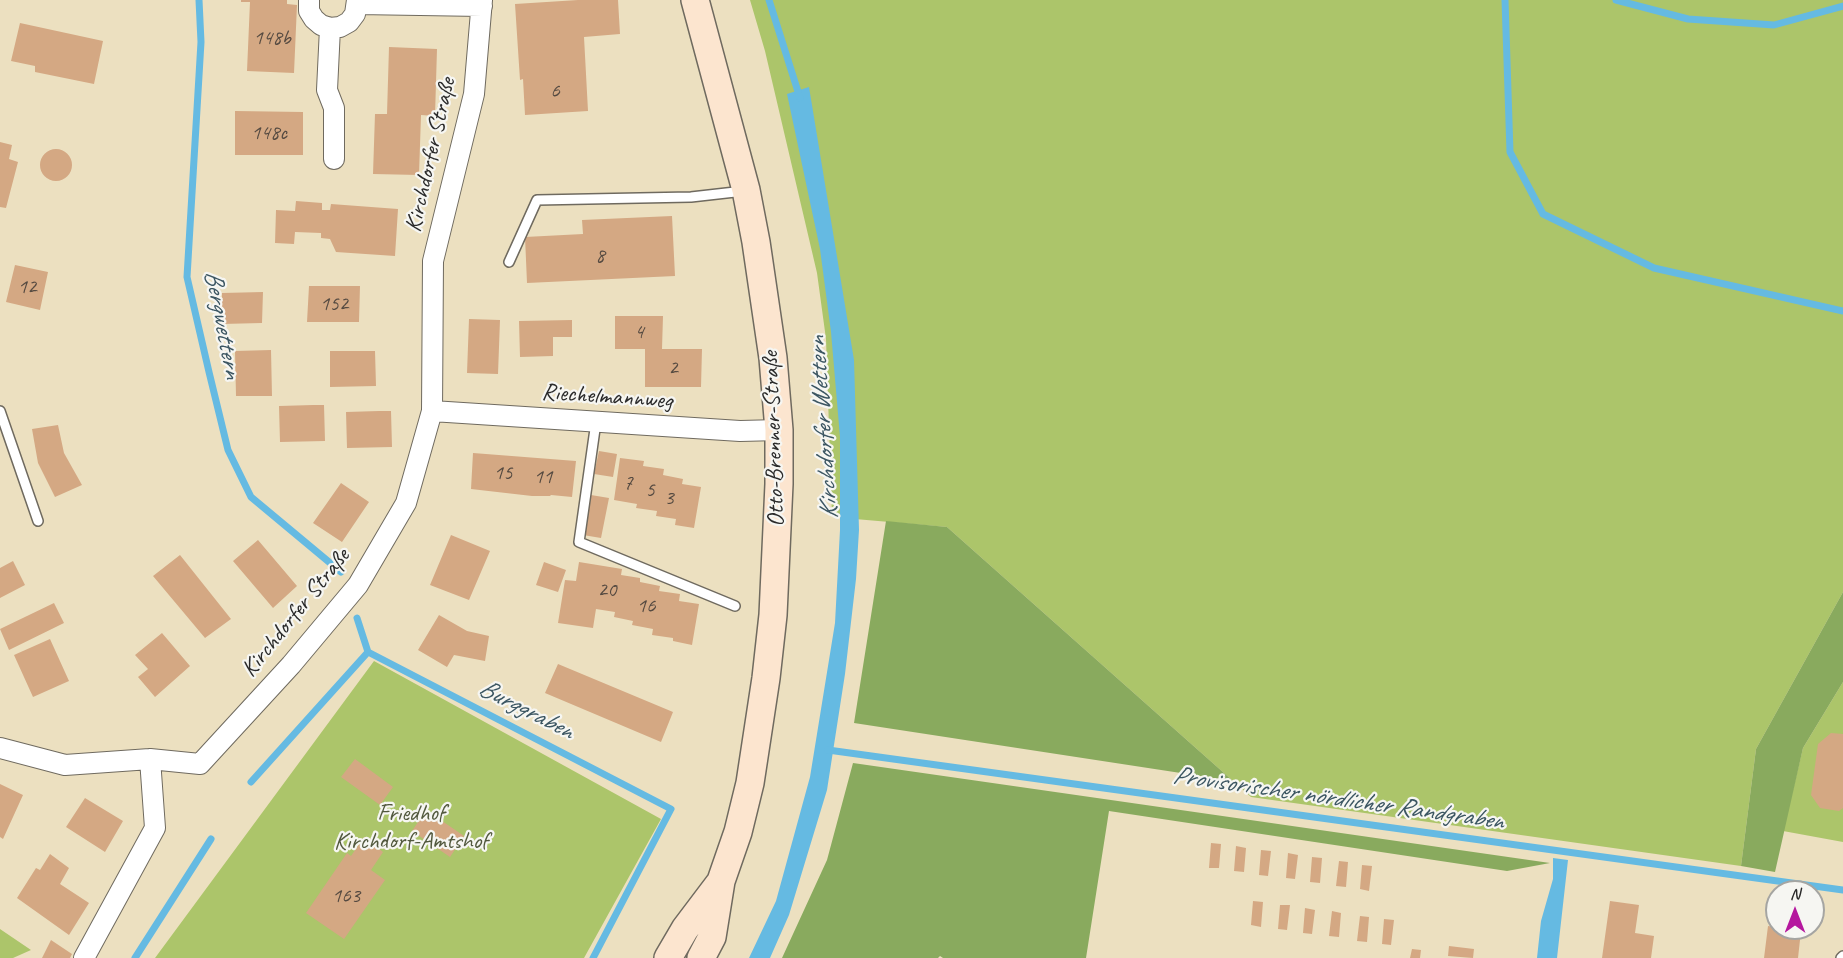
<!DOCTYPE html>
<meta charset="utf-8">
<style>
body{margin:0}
#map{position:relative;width:1843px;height:958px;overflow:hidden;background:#ece0c0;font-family:Caveat,sans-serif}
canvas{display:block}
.north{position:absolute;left:1765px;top:880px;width:60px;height:60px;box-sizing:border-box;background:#f6f6f2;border:2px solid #a5a5a2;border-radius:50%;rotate:0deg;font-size:16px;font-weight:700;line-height:24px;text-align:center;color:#2b2b2b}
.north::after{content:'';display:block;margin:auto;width:21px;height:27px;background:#b5179e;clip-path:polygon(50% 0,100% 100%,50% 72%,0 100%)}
</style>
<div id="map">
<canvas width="1843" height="958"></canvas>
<div class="north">N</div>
</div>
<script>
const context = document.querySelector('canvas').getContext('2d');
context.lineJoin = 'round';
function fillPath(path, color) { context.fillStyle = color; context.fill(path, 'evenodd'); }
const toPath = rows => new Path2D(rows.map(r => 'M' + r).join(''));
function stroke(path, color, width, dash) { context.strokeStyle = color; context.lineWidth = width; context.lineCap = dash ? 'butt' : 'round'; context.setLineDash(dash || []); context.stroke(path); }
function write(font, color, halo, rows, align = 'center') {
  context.font = font + ' Caveat,sans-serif'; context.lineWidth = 4.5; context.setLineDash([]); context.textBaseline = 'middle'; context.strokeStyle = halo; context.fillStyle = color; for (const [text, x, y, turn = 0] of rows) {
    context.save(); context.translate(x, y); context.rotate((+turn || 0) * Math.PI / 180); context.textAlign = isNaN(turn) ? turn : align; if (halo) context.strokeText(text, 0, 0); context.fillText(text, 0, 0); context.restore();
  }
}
fillPath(toPath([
 [750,0,1843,0,1843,592,1756,749,1741,866,1251,797,947,527,832,517,826,339,817,273,765,51],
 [374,661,661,819,584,958,155,958],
 [1843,682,1843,842,1783,831,1803,748],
 [0,929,31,950,13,958,0,958]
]), '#acc56a');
fillPath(toPath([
 [886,521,947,527,1233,781,854,723],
 [1843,592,1843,682,1803,748,1775,872,1741,866,1756,749],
 [853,763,1550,863,1507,871,1109,811,1086,958,943,958,940,956,938,958,782,958,827,860]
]), '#89aa5e');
fillPath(toPath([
 [809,87,854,360,859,530,856,579,845,674,827,790,789,915,770,958,749,958,776,901,810,777,835,623,840,530,840,437,831,332,820,249,787,94],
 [1553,858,1568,860,1557,958,1537,958,1541,921,1553,879]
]), '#65bae2');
stroke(toPath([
 [199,0,201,42,187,277,209,372,228,450,251,497,341,572],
 [769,0,800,98],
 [1505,0,1510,152,1543,214,1654,268,1843,311],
 [1616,0,1688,19,1774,25,1843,6],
 [357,618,368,652],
 [368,652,671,809,593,958],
 [828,750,1843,890],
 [251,782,368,652],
 [135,958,211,839]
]), '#65bae2', 7);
fillPath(toPath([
 [241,0,287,0,287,4,297,5,294,73,247,71,250,2,241,2],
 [578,0,618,0,620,34,584,37,588,111,525,115,523,79,520,80,515,4],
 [20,23,103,41,94,84,35,72,35,66,11,61],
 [389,47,437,49,435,116,421,115,419,175,373,174,375,114,387,114],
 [235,111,303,112,303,155,235,155],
 [0,142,12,145,9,159,18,162,6,208,0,207],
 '40 165a16 16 0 1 1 32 0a16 16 0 1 1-32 0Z',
 [296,201,322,203,322,210,330,210,331,204,398,209,395,256,336,252,330,239,321,238,321,233,295,232,294,244,275,243,276,210,295,211],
 [672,216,675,276,527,283,525,237,583,234,582,220],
 [15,265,48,272,40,310,6,302],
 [309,286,360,286,359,322,307,322],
 [263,292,262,323,222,324,222,293],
 [615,316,663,316,662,349,702,349,701,387,645,387,645,349,615,349],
 [469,319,500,320,498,374,467,373],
 [572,320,572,337,553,337,553,356,520,357,519,321],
 [271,350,272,396,236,396,235,351],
 [330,351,375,351,376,386,330,387],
 [313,405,324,405,325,441,280,442,279,406],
 [379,411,391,411,392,447,347,448,346,412],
 [58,425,64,453,82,485,55,497,38,463,32,429],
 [599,451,617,454,613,477,594,474],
 [473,453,576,461,572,497,551,495,550,496,532,496,471,489],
 [620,458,644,461,643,466,664,469,663,475,683,479,682,484,701,487,694,528,675,525,676,519,656,516,657,511,636,508,637,504,614,500],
 [341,483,369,502,342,542,313,523],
 [591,495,609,498,601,538,583,535],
 [451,535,490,551,469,600,430,585],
 [258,540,297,586,273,608,233,561],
 [180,555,231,619,205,638,153,576],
 [13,561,25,585,0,598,0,568],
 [544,562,566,570,558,592,536,585],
 [579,562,622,569,621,575,640,578,640,582,660,586,659,591,680,594,679,601,699,604,692,645,673,641,673,638,652,635,653,629,632,625,633,621,614,617,615,612,596,609,593,628,558,623,565,580,576,581],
 [54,603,64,623,9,650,0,629],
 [439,615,467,631,489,636,485,661,454,655,447,667,418,650],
 [162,633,190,666,155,697,138,677,148,669,135,655],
 [50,639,69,681,33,697,14,655],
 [558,664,673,712,661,742,545,693],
 [1831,733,1843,734,1843,808,1839,811,1820,808,1811,795,1818,744],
 [355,759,393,787,380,805,341,777],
 [0,784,23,795,3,839,0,837],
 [85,798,123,821,105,852,66,827],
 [426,810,464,836,450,857,412,831],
 [364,837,383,852,371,870,385,880,344,939,306,913,347,853,351,856],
 [1211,843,1221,844,1219,868,1209,868],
 [1236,846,1246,848,1244,872,1234,871],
 [1261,850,1271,851,1268,876,1259,875],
 [1288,853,1298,855,1295,879,1286,878],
 [50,854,69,868,60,884,89,903,69,935,17,898,36,868,40,870],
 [1312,857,1322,858,1320,883,1310,882],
 [1339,861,1348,862,1346,887,1336,886],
 [1362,865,1372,866,1369,891,1360,889],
 [1253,901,1263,902,1261,927,1251,925],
 [1610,901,1639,905,1635,933,1654,936,1651,958,1602,958],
 [1280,905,1290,905,1287,930,1278,929],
 [1305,908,1315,910,1312,934,1303,933],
 [1332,911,1341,913,1339,937,1329,936],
 [1360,916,1369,917,1367,942,1357,941],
 [1384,919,1394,920,1391,945,1382,944],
 [1768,926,1801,931,1798,958,1764,958],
 [51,940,72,954,70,958,42,958],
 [1449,946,1474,949,1473,958,1448,956],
 [1412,949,1421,950,1420,958,1410,958]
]), '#d4a883');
const service = toPath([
 [509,262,537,200,691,197,744,191],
 [0,411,38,521],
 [596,422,579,542,735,606],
 [1841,958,1843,956]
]);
const minor = toPath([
 [309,0,309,11,314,19,321,25,330,28,340,27,349,22,355,14,357,0],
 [358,4,482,6],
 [330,28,327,90,334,108,334,159],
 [432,411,740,431,779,430],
 [0,748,65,765,150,759,200,764,291,665,358,585,406,503,432,411,433,261,474,94,482,0],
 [84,958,155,828,150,759]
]);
const secondary = toPath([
 [695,0,746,190,756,242,773,358,779,430,779,484,773,615,766,678,750,783,738,832,721,881,712,937,701,958],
 [668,958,685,929,719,884]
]);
stroke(service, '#6f6a5f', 12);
stroke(minor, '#6f6a5f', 22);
stroke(secondary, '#6f6a5f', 30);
stroke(service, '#fff', 9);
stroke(minor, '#fff', 20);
stroke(secondary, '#fce5cf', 27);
write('21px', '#554a41', null, [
 ["148b",272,38],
 ["6",555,91],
 ["148c",269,133],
 ["8",600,256],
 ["12",27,287],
 ["152",334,304],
 ["4",639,332],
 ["2",673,368],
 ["15",503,473],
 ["11",543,477],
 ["7",628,483],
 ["5",650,490],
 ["3",669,498],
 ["20",607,590],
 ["16",646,606],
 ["163",346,896]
]);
write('24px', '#2b2b2b', '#f6f6f2', [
 ["Kirchdorfer Straße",431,155,-77],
 ["Riechelmannweg",607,397,4],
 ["Otto-Brenner-Straße",774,439,-92],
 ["Kirchdorfer Straße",296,613,-51]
]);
write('24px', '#52593e', '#f6f6f2', [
 ["Friedhof",411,814],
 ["Kirchdorf-Amtshof",411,842]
]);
write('italic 26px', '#3c5662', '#f6f6f2', [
 ["Bergwettern",222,324,79],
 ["Kirchdorfer Wettern",824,428,-94],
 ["Burggraben",526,710,27],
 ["Provisorischer nördlicher Randgraben",1338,799,8]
]);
</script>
